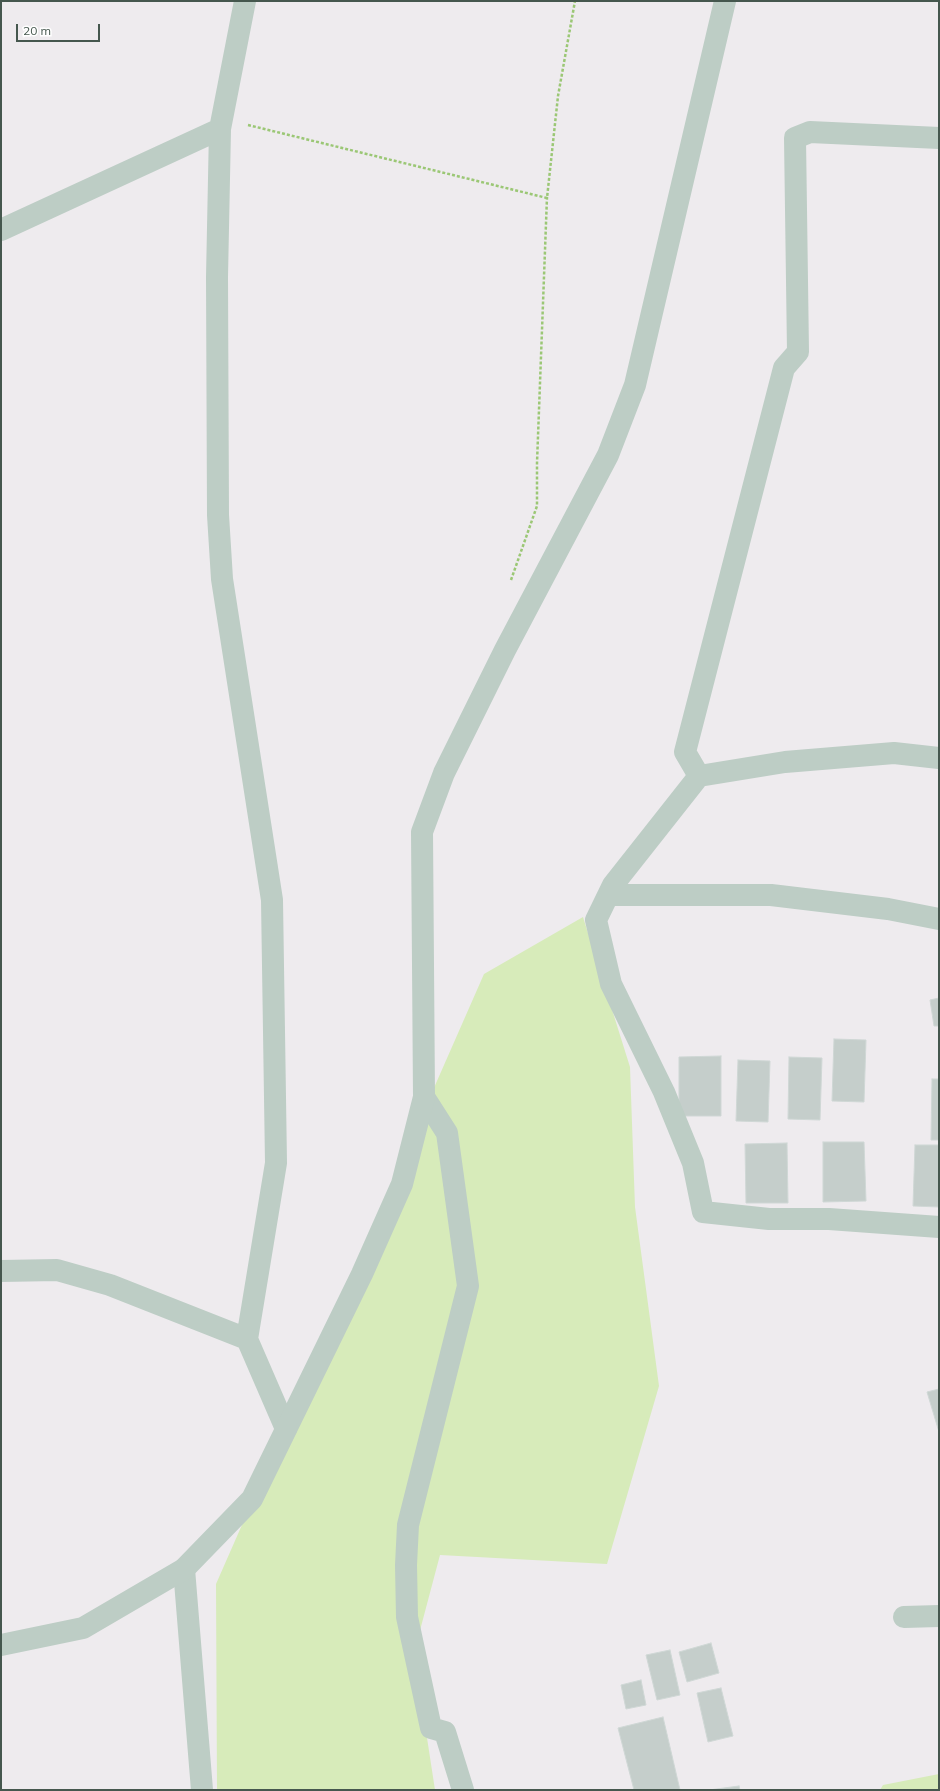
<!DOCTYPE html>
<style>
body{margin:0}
#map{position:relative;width:940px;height:1791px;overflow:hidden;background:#eeebee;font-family:Mulish,sans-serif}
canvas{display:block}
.frame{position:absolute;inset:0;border:2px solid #45574e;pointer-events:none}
.scale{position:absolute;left:16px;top:24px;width:84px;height:18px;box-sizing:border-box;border:2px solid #45574e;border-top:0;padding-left:5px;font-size:12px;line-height:14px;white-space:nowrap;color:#45574e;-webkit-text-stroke:3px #fff;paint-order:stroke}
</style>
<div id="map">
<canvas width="940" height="1791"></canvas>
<div class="frame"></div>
<div class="scale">20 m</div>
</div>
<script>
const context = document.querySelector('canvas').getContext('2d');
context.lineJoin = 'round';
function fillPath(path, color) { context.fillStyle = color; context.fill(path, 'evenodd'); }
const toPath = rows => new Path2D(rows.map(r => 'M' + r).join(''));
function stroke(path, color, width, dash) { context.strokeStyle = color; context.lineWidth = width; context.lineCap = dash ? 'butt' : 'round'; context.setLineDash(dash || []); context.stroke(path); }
fillPath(toPath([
 [583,917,630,1067,635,1207,659,1386,607,1564,440,1555,414,1653,435,1790,217,1790,216,1584,484,974],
 [939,1774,939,1790,880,1790,883,1785]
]), '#d7ebba');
const building = toPath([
 [939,998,939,1026,934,1026,930,1000,939,998],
 [834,1039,866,1040,864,1102,832,1101,834,1039],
 [721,1056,721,1116,679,1116,679,1057,721,1056],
 [789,1057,822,1058,820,1120,788,1119,789,1057],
 [738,1060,770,1061,768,1122,736,1121,738,1060],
 [932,1079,939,1079,939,1140,931,1140,932,1079],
 [823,1142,864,1142,866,1201,823,1202,823,1142],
 [787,1143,788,1203,746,1203,745,1144,787,1143],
 [915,1145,939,1145,939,1207,913,1206,915,1145],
 [939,1389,939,1432,927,1392,939,1389],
 [711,1643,719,1673,687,1682,679,1652,711,1643],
 [670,1650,680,1695,657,1700,646,1655,670,1650],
 [641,1680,646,1705,626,1709,621,1685,641,1680],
 [721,1688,733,1736,708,1742,697,1693,721,1688],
 [663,1717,680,1790,634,1790,618,1728,663,1717],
 [739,1786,740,1790,709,1790,739,1786]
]);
fillPath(building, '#c5cecb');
stroke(building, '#cfd7d5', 1);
stroke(toPath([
 [248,125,547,198,558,96,575,1],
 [511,580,537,506,537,463,547,197]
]), '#9bc775', 2.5, [3, 2]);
stroke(toPath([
 [245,1,220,129,217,277,218,515,222,579,272,900,276,1163,247,1339,286,1429],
 [939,138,810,132,795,138,798,352,784,368,685,752,699,776,613,885,596,920,611,984,664,1092,693,1163,703,1212,769,1219,829,1219,939,1227],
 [1,230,220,129],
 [699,776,785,762,894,753,939,758],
 [609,895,771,895,888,909,939,919],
 [424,1097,447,1133,468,1286,408,1525,406,1565,407,1617,431,1728,445,1732,463,1790],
 [1,1271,57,1270,110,1285,247,1339],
 [184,1569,202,1790],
 [904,1617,939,1616]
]), '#bdcdc5', 22);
stroke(toPath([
 [1,1645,83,1628,184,1569,252,1499,362,1274,402,1184,424,1097,422,832,444,773,505,650,608,455,635,385,725,1]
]), '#bdcdc5', 22);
</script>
